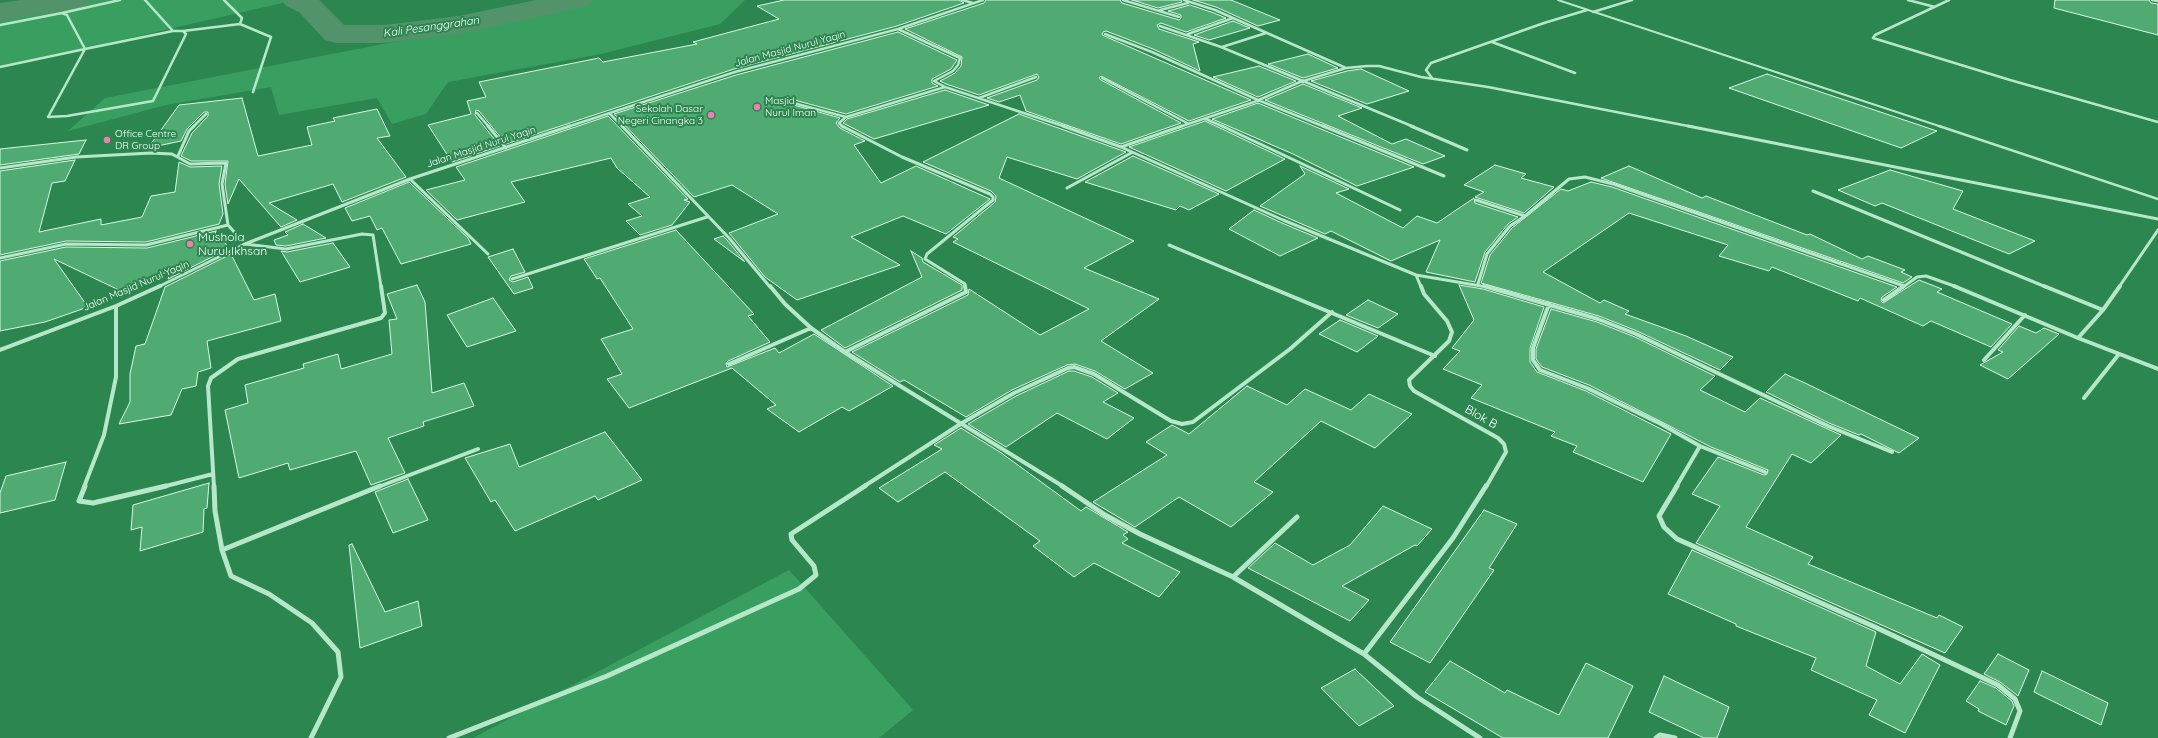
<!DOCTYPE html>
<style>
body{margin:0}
canvas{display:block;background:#2b864f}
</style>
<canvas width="2158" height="738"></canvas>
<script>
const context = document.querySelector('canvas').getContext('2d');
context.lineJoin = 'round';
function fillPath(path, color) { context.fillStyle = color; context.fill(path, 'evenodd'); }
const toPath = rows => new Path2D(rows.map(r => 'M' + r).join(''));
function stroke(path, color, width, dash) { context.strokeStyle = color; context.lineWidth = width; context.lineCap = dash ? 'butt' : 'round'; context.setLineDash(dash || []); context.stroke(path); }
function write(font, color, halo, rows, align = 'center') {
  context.font = font + ' Quicksand,sans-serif'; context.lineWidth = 4; context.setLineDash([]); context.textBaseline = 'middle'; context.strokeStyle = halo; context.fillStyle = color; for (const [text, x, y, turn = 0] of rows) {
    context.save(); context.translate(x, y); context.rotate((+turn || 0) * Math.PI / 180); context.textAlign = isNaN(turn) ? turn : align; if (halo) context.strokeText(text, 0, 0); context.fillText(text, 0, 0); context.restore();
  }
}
fillPath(toPath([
 [35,0,295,0,0,68,0,6],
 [578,0,745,0,720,24,601,54,448,82,426,114,392,124,377,98,279,115,271,87,166,105,68,131,105,98,404,40],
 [789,570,913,710,879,738,473,738]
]), '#399f60');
fillPath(toPath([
 [21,0,90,0,86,6,76,9,0,21,0,3,21,0],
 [282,0,319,0,344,25,384,25,459,16,536,0,592,0,588,6,459,34,384,43,336,43,325,40,299,12,286,6,282,0]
]), '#53936c');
const building = toPath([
 [784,0,959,0,964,3,897,26,734,69,506,144,479,111,476,110,475,115,500,146,452,162,428,125,471,114,467,101,486,97,479,82,599,58,603,62,697,44,693,42,779,19,757,6,784,0],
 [986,0,1120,0,1122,3,1179,20,1181,18,1181,15,1168,11,1190,5,1214,13,1226,18,1186,32,1161,23,1157,25,1159,29,1199,42,1193,44,1200,71,1153,49,1106,31,1103,32,1102,35,1251,100,1189,121,1101,76,1099,78,1101,80,1181,123,1121,144,1026,111,1020,95,999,102,987,98,1037,80,1039,77,1037,74,979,95,946,84,940,81,955,73,961,66,962,57,905,29,984,3,986,0],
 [1132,0,1181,0,1182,2,1158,8,1132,0],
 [1193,0,1231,0,1280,20,1258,26,1216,7,1193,0],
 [2055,0,2149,0,2151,3,2158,4,2158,35,2054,8,2055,0],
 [1233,21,1250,28,1209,40,1194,35,1233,21],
 [898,32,957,60,951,69,932,79,932,83,938,86,846,114,787,98,784,99,783,102,840,118,836,123,840,128,865,141,854,145,881,183,916,166,990,199,946,234,903,216,851,237,900,265,797,300,765,277,729,233,778,214,732,185,694,197,614,114,736,75,898,32],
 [1308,54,1338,68,1303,78,1268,64,1308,54],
 [1259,66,1296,81,1258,97,1213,77,1259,66],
 [1361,69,1409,91,1367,104,1311,81,1347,71,1361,69],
 [1767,74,1937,131,1901,148,1729,88,1767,74],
 [1303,84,1362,108,1338,116,1392,144,1406,139,1445,156,1423,164,1265,100,1303,84],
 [945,90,989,105,874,139,843,123,847,119,945,90],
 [242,98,258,156,312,145,307,127,335,121,333,118,377,109,390,136,377,138,406,177,342,202,333,184,269,203,297,220,281,227,239,179,228,204,225,184,228,161,191,161,181,156,192,133,208,116,208,112,204,112,187,129,181,141,148,148,179,105,242,98],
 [1258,103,1321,129,1414,167,1357,186,1293,154,1212,119,1258,103],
 [1019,114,1126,152,1077,179,1007,157,999,178,1134,241,1084,268,1159,299,1101,341,1153,373,1125,389,1095,371,1075,364,1067,365,1012,390,966,417,904,380,900,382,852,352,968,295,969,289,1040,335,1089,309,953,242,958,239,953,237,995,202,996,196,991,191,923,162,1019,114],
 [608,116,688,199,684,200,690,202,672,225,640,235,626,221,642,216,628,204,650,197,617,168,611,158,511,182,525,202,457,220,426,190,465,180,456,167,608,116],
 [1205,121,1220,128,1285,159,1226,191,1129,147,1205,121],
 [86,140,79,154,0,165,0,149,86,140],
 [1133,156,1219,194,1189,210,1180,206,1176,210,1085,182,1133,156],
 [75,160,65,181,52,183,39,232,101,219,101,225,142,217,151,196,175,192,179,162,190,167,222,166,219,184,223,214,219,224,146,242,66,241,0,255,0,171,75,160],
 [1495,165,1526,174,1521,178,1554,187,1524,213,1475,197,1484,192,1464,185,1495,165],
 [1300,166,1349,189,1336,193,1403,228,1417,216,1437,223,1474,198,1475,203,1518,217,1508,224,1485,252,1475,282,1426,272,1440,240,1391,261,1331,231,1325,234,1260,206,1305,174,1300,166],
 [1629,166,1702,198,1706,196,1807,235,1810,234,1862,259,1868,256,1905,270,1901,272,1912,277,1903,283,1601,178,1629,166],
 [1890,170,1963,191,1953,209,2035,241,2009,254,1882,203,1875,206,1838,190,1890,170],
 [409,182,468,238,471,244,401,264,382,228,377,230,370,216,352,221,345,208,409,182],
 [1591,182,1612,187,1897,287,1882,297,1881,301,1883,303,1919,280,1942,289,1937,292,2012,324,1991,347,1931,321,1923,326,1860,298,1858,301,1772,267,1769,271,1719,256,1728,245,1629,213,1543,272,1600,303,1604,300,1629,311,1625,314,1686,336,1733,357,1720,370,1637,331,1599,316,1481,283,1490,255,1512,228,1561,189,1568,191,1591,182],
 [1254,210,1282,223,1318,238,1280,256,1229,229,1254,210],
 [303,224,326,238,286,246,276,245,274,240,288,235,285,232,303,224],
 [676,230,754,314,748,316,770,342,728,361,726,364,727,367,775,348,779,353,814,334,893,386,849,411,842,407,799,432,767,409,776,405,732,368,629,408,607,379,622,374,601,339,633,329,600,278,597,279,584,259,676,230],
 [216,231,215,234,223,237,228,249,168,279,171,270,123,292,54,259,88,307,45,322,0,331,0,261,66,247,147,248,216,231],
 [723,236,727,240,745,262,714,239,723,236],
 [333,243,350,267,300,282,281,251,287,252,333,243],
 [513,249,525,272,511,276,509,280,513,282,528,277,533,288,514,294,488,257,513,249],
 [911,251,922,258,923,262,962,285,962,290,845,348,821,330,922,277,911,251],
 [231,254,254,300,275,294,281,321,207,341,211,368,198,372,196,386,182,389,171,415,119,424,130,402,130,374,136,346,145,344,165,287,231,254],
 [417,285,425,302,432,393,464,383,474,406,423,422,424,426,388,438,405,473,371,485,356,451,290,470,288,463,239,478,225,410,248,403,245,385,304,368,303,364,338,354,341,369,392,354,389,320,397,319,387,294,417,285],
 [1459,285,1483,289,1544,307,1530,348,1530,362,1537,372,1586,391,1671,434,1643,482,1573,452,1577,446,1551,436,1555,432,1471,398,1482,385,1443,369,1460,351,1452,348,1474,320,1459,285],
 [493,298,516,331,467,347,447,315,493,298],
 [1368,300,1398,314,1378,328,1346,315,1368,300],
 [1551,309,1597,322,1635,337,1715,376,1700,390,1745,412,1760,398,1841,435,1811,463,1792,454,1746,527,1813,557,1808,564,1937,618,1939,615,1963,627,1945,653,1696,543,1720,506,1692,494,1718,457,1764,475,1767,474,1768,470,1711,447,1589,385,1542,367,1536,359,1536,349,1551,309],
 [1340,320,1371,333,1378,336,1357,352,1319,334,1340,320],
 [2019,326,2036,333,2044,328,2059,334,2008,379,1980,365,2003,352,1998,350,2019,326],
 [1069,371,1074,371,1092,377,1118,393,1103,402,1134,418,1107,439,1057,413,1006,447,968,424,1016,396,1069,371],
 [1785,374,1805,383,1919,438,1899,453,1861,434,1859,435,1829,423,1766,392,1785,374],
 [1247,386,1287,405,1305,389,1351,410,1369,394,1412,414,1375,448,1321,421,1254,482,1273,492,1231,527,1179,497,1135,527,1093,502,1167,455,1146,442,1172,425,1189,434,1247,386],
 [961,428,1000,452,1081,511,1086,507,1128,532,1123,535,1128,539,1122,543,1180,572,1159,597,1094,563,1074,577,1033,546,1040,541,945,472,898,502,879,488,942,449,934,445,961,428],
 [605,432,642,480,598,500,595,496,515,531,495,500,491,502,465,458,510,444,519,467,605,432],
 [66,462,55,500,0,513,0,493,6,476,66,462],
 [408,479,428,520,393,533,375,492,408,479],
 [209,483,207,508,204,509,203,532,140,551,142,527,131,530,133,505,209,483],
 [1383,506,1432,529,1417,546,1415,545,1342,586,1369,600,1350,621,1248,568,1275,543,1313,565,1350,545,1383,506],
 [1484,510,1517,524,1489,568,1494,570,1430,663,1390,642,1484,510],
 [352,544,385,612,418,601,422,626,360,648,349,545,352,544],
 [1692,550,1876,632,1866,666,1900,684,1922,654,1940,665,1905,733,1869,715,1877,700,1811,670,1816,658,1736,626,1736,624,1668,594,1692,550],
 [1998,654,2029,670,2018,696,2000,682,1984,674,1998,654],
 [1450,661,1505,693,1507,690,1559,715,1586,663,1633,686,1608,738,1503,738,1425,692,1450,661],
 [1355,669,1394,706,1359,726,1321,688,1355,669],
 [2042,671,2108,703,2101,725,2034,692,2042,671],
 [1664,676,1729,707,1717,738,1704,738,1649,712,1664,676],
 [1980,681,1996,688,2012,701,2014,706,2006,725,1978,711,1979,709,1966,701,1980,681]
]);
fillPath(building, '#50ab73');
stroke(building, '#daf6e4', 1);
stroke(toPath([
 [1558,0,1942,127]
]), '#b6e7c9', 2);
stroke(toPath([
 [1939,126,2158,199]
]), '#b6e7c9', 2.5);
stroke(toPath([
 [145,0,173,31],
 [224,0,242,18,240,24],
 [962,0,973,3],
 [1123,0,1179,17],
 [1184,0,1215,10,1346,68],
 [1908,0,1935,7],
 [1949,0,1875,35,1873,38,2010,80,2158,122],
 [2152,0,2158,1],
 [1160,10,1188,3],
 [1593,12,1632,0],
 [62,13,120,0],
 [0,25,62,13,67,15,85,49],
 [1160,26,1221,47,1414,127],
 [898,29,960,58,958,65,953,71,934,81,945,87,1066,127],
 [173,31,183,31,186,34,153,101,67,116,48,117,85,49,173,31],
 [183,31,240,24,271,37,253,92],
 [1105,34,1152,52,1258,100,1325,127],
 [1188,34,1233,18],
 [1492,42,1575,73],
 [1222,47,1266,33],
 [0,67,85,49],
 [1102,78,1189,124],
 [1432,78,1426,70,1431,63,1544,23,1587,10],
 [979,98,1036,77],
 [786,101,846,117],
 [477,113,489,127],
 [610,114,623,127],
 [1206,119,1224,127],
 [193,127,206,114],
 [567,127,735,72,898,29,983,0],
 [843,127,839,123,846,117,945,87],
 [1179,127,1254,102,1300,82,1346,68,1367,66,1379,66,1421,77,1488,87,1693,127]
]), '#b6e7c9', 2.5);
stroke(toPath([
 [488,126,506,148],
 [622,126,729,238,770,287],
 [842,126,902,157,990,194,993,197,993,200,927,254,925,259,965,284,965,287],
 [1063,126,1121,147,1283,220,1416,275,1487,287],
 [1222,126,1400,210],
 [1323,126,1444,176],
 [1411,126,1467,150],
 [1688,126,2158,219],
 [1121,147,1182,126],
 [178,156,189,131,194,126],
 [0,168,76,157,151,153,172,154,190,164,226,163,222,184,228,225,245,244,286,249,362,234,373,235,381,287],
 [410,179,488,254],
 [1067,188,1131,153],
 [1813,191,2046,287],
 [1476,200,1525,216],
 [1169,245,1269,287],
 [0,258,66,244,146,245,228,225],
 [1416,275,1421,287],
 [512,279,707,217],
 [1478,284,1487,254,1510,226,1525,216,1569,179,1585,177,1613,184,1904,286],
 [158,287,245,244,410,179,570,126],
 [1903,287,1917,277,1926,276,1957,287],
 [2119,287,2158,230]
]), '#b6e7c9', 3);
stroke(toPath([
 [770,286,785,304,811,328,845,352,1064,487],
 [1267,286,1435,356],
 [1421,286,1424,294,1447,321,1452,332,1449,341,1409,380,1410,386,1414,391,1498,438,1504,444,1506,452,1486,487],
 [1484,286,1598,319,1636,334,1828,426,1892,452],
 [1954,286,2078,338,2103,310,2120,286],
 [2044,286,2103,310],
 [1884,300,1904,286],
 [1549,304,1533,348,1533,360,1540,370,1587,388,1661,424,1700,446,1765,472],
 [2078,338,2158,369],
 [0,350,116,306,160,286],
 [845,352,966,292,965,286],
 [1984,360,2025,315],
 [729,364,811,328],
 [2084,398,2119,354],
 [84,487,104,435,116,377,116,306],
 [162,487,213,474],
 [214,487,208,386,211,378,238,359,381,318,385,313,381,286],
 [378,487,478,449],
 [863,487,962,423,1014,393,1068,368,1074,367,1094,374,1171,421,1182,424,1193,422,1290,349,1332,312],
 [1676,487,1700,446]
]), '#b6e7c9', 4);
stroke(toPath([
 [85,486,79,501,93,503,166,486],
 [214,486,215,511,222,550,231,576,269,594,312,623,338,652,341,677,311,738],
 [1062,486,1105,515,1140,534,1233,577,1364,654,1417,697,1480,738],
 [1677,486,1659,516,1664,527,1677,539,1875,627,1998,685,2015,699,2020,711,2010,738],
 [222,550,380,486],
 [1233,577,1297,517],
 [1364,654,1453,538,1486,486],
 [449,738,607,676,799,589,816,575,814,566,792,540,791,534,865,486],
 [1656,738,1660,735,1675,738]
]), '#b6e7c9', 5);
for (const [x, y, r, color] of [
 [757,107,4,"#ed7fb1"],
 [711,115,4,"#ed7fb1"],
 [107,140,4,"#ed7fb1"],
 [190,244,4,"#ed7fb1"]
]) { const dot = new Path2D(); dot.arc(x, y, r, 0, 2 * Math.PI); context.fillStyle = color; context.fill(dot); stroke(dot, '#2b864f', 1.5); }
write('10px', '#fff', '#2b864f', [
 ["Jalan Masjid Nurul Yaqin",790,49,-15],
 ["Jalan Masjid Nurul Yaqin",481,147,-18],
 ["Jalan Masjid Nurul Yaqin",136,286,-23]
]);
write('10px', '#fff', '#2b864f', [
 ["Masjid",765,101],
 ["Nurul Iman",765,113],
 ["Sekolah Dasar",703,109,"right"],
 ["Negeri Cinangka 3",703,121,"right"],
 ["Office Centre",115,134],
 ["DR Group",115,146]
], 'left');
write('italic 11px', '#fff', '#2b864f', [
 ["Kali Pesanggrahan",431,27,-8]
]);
write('12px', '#fff', '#2b864f', [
 ["Mushola",198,237],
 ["Nurul Ikhsan",198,251]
], 'left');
write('12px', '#fff', '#2b864f', [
 ["Blok B",1481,417,29]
]);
</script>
